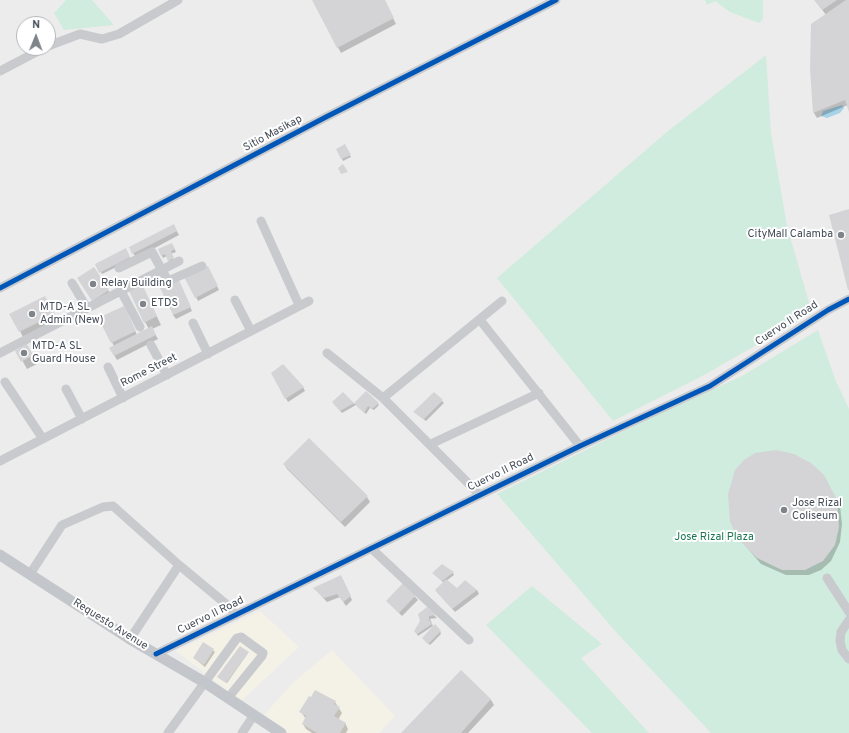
<!DOCTYPE html>
<style>
body{margin:0}
#map{position:relative;width:849px;height:733px;overflow:hidden;background:#edecec;font-family:Overpass,sans-serif}
canvas{display:block}
.north{position:absolute;left:16px;top:16px;width:40px;height:40px;box-sizing:border-box;background:#fff;border:1px solid #b4b7bc;border-radius:50%;rotate:1deg;font-size:11px;font-weight:700;line-height:16px;text-align:center;color:#444c57}
.north::after{content:'';display:block;margin:auto;width:14px;height:18px;background:#7f848b;clip-path:polygon(50% 0,100% 100%,50% 72%,0 100%)}
</style>
<div id="map">
<canvas width="849" height="733"></canvas>
<div class="north">N</div>
</div>
<script>
const context = document.querySelector('canvas').getContext('2d');
context.lineJoin = 'round';
function fillPath(path, color) { context.fillStyle = color; context.fill(path, 'evenodd'); }
const toPath = rows => new Path2D(rows.map(r => 'M' + r).join(''));
function stroke(path, color, width, dash) { context.strokeStyle = color; context.lineWidth = width; context.lineCap = dash ? 'butt' : 'round'; context.setLineDash(dash || []); context.stroke(path); }
function write(font, color, halo, rows, align = 'center') {
  context.font = font + ' Overpass,sans-serif'; context.lineWidth = 4; context.setLineDash([]); context.textBaseline = 'middle'; context.strokeStyle = halo; context.fillStyle = color; for (const [text, x, y, turn = 0] of rows) {
    context.save(); context.translate(x, y); context.rotate((+turn || 0) * Math.PI / 180); context.textAlign = isNaN(turn) ? turn : align; if (halo) context.strokeText(text, 0, 0); context.fillText(text, 0, 0); context.restore();
  }
}
fillPath(toPath([
 [260,611,299,647,241,701,176,651],
 [332,650,395,716,379,733,288,733,262,717,294,682]
]), '#f4f2e7');
fillPath(toPath([
 [66,0,92,0,114,25,64,30,54,13],
 [705,0,763,0,763,19,759,23,730,12,715,1,707,5],
 [766,55,771,133,787,226,812,313,706,374,613,421,497,278,668,131],
 [818,330,835,379,849,409,849,733,711,733,616,632,497,494,652,417,742,376],
 [532,586,602,644,581,658,649,733,592,733,486,625]
]), '#d0ecde');
fillPath(toPath([
 [842,105,844,108,840,113,827,118,821,116,823,111]
]), '#a6d3e8');
fillPath(toPath([
 [313,0,384,0,396,24,341,53],
 [815,0,849,0,849,108,848,105,817,118,814,113,811,69,826,15],
 [345,146,351,157,343,161,337,149],
 [173,225,179,235,136,258,130,248],
 [172,244,176,252,171,254,174,260,170,262,167,256,163,258,159,250],
 [126,250,131,260,102,274,96,264],
 [209,271,219,290,198,301,196,297],
 [180,285,192,311,176,319,173,315],
 [83,286,108,290,113,298,97,308],
 [146,294,161,325,152,329,158,339,117,360,110,348,114,346,100,319,128,315,137,335,149,329,145,322],
 [50,305,59,322,24,339,20,331],
 [26,346,37,364,27,369,17,351],
 [272,374,303,387,305,391,288,402],
 [343,393,354,404,366,393,379,405,374,410,370,408,366,414,356,405,342,413,334,404],
 [434,393,444,403,426,421,414,412],
 [769,451,794,455,827,482,840,506,842,524,840,542,831,561,821,570,809,575,786,575,761,564,738,537,750,457],
 [284,464,367,497,370,502,345,527,287,469],
 [442,565,453,573,454,575,446,581,456,588,477,590,479,594,455,612,436,591,444,583,433,573],
 [343,580,352,600,346,606,340,597,327,602,314,588],
 [403,584,418,600,402,616,387,601],
 [427,608,437,618,430,619,433,626,418,636,415,631],
 [440,631,441,634,430,645,425,641],
 [204,643,215,652,205,667,194,658],
 [248,653,227,683,218,677],
 [461,671,491,700,494,705,468,733,403,733],
 [335,702,342,713,338,720,345,723,348,729,346,733,312,733,306,729,303,724,306,719,301,712]
]), '#0003');
fillPath(toPath([
 [312,0,385,0,394,18,337,48],
 [814,0,837,0,822,10],
 [846,0,849,0,849,112,845,100,813,113,810,69,811,24],
 [345,144,351,155,341,159,336,149],
 [343,164,348,172,341,174,338,168],
 [849,209,849,290,848,290,829,215],
 [174,224,177,231,132,254,129,247],
 [172,243,175,249,171,251,174,258,168,261,165,254,161,256,158,249],
 [126,248,130,257,99,273,95,264],
 [208,266,218,286,195,298,184,277],
 [94,267,109,290,92,301,77,278],
 [179,280,191,307,173,315,160,288],
 [142,284,157,316,144,323,129,291],
 [45,296,55,314,19,332,9,314],
 [124,306,136,331,111,343,98,318],
 [152,326,156,335,114,356,109,348],
 [27,344,33,355,21,362,15,351],
 [283,364,304,387,285,399,271,373],
 [366,391,379,403,372,409,368,406,364,413,354,403],
 [343,392,354,403,340,411,332,402],
 [434,392,443,400,424,419,413,412],
 [309,438,368,496,341,522,283,464],
 [776,450,794,454,811,463,824,475,837,500,839,527,835,545,823,561,805,570,782,570,757,558,737,538,730,521,728,494,735,470,744,460,755,453],
 [442,564,454,572,442,581,432,573],
 [341,575,351,596,343,602,337,594,324,598,313,588],
 [446,579,457,588,465,580,477,590,452,609,435,590],
 [403,583,416,595,399,613,386,601],
 [427,607,437,615,429,616,429,620,432,624,417,634,414,631,420,621,418,614],
 [435,624,441,631,428,644,422,638],
 [203,642,214,649,204,665,193,658],
 [240,646,249,652,226,683,217,677],
 [461,670,491,699,461,733,401,733],
 [315,690,336,701,334,704,340,707,334,716,346,723,340,733,317,733,302,724,306,716,299,712,309,696,311,697]
]), '#d4d4d6');
stroke(toPath([
 [48,46,80,34,102,39,119,34,178,0],
 [0,71,44,48],
 [261,221,299,305],
 [119,268,152,252,168,281,202,266],
 [72,283,87,308],
 [0,288,326,117,556,0],
 [121,291,140,327],
 [235,300,251,331],
 [480,320,580,446],
 [193,323,208,354],
 [151,345,167,375],
 [0,353,179,261],
 [327,353,383,398,480,495],
 [108,367,123,398],
 [5,382,43,439],
 [66,389,82,419],
 [383,398,502,301],
 [431,444,539,393],
 [0,461,309,301],
 [372,549,469,640],
 [179,565,226,604,236,615],
 [30,574,62,525,103,507,113,506,179,565,130,639],
 [827,578,849,612],
 [849,620,841,632,840,641,842,650,849,659],
 [156,654,580,446,710,386,828,310,849,299],
 [168,733,237,638,241,637,263,653,262,656,228,698],
 [242,733,254,715]
]), '#c8cacd', 9);
stroke(toPath([
 [0,555,130,639,204,682,281,733]
]), '#c3c7cb', 11);
stroke(toPath([
 [0,288,326,117,556,0],
 [156,654,580,446,710,386,828,310,849,299]
]), '#0057b8', 5);
for (const [x, y, r, color] of [
 [841,235,4,"#7f848b"],
 [93,284,4,"#7f848b"],
 [143,304,4,"#7f848b"],
 [32,314,4,"#7f848b"],
 [24,353,4,"#7f848b"],
 [784,510,4,"#7f848b"]
]) { const dot = new Path2D(); dot.arc(x, y, r, 0, 2 * Math.PI); context.fillStyle = color; context.fill(dot); stroke(dot, '#fff', 1.5); }
write('11px', '#444c57', '#fff', [
 ["Sitio Masikap",273,134,-28],
 ["Cuervo II Road",787,324,-33],
 ["Rome Street",149,371,-27],
 ["Cuervo II Road",501,473,-26],
 ["Cuervo II Road",211,616,-26],
 ["Requesto Avenue",110,625,32]
]);
write('11px', '#444c57', '#fff', [
 ["CityMall Calamba",833,235,"right"],
 ["Relay Building",101,284],
 ["ETDS",151,304],
 ["MTD-A SL",40,308],
 ["Admin (New)",40,321],
 ["MTD-A SL",32,347],
 ["Guard House",32,360],
 ["Jose Rizal",792,504],
 ["Coliseum",792,517]
], 'left');
write('11px', '#197551', '#fff', [
 ["Jose Rizal Plaza",714,538]
]);
</script>
